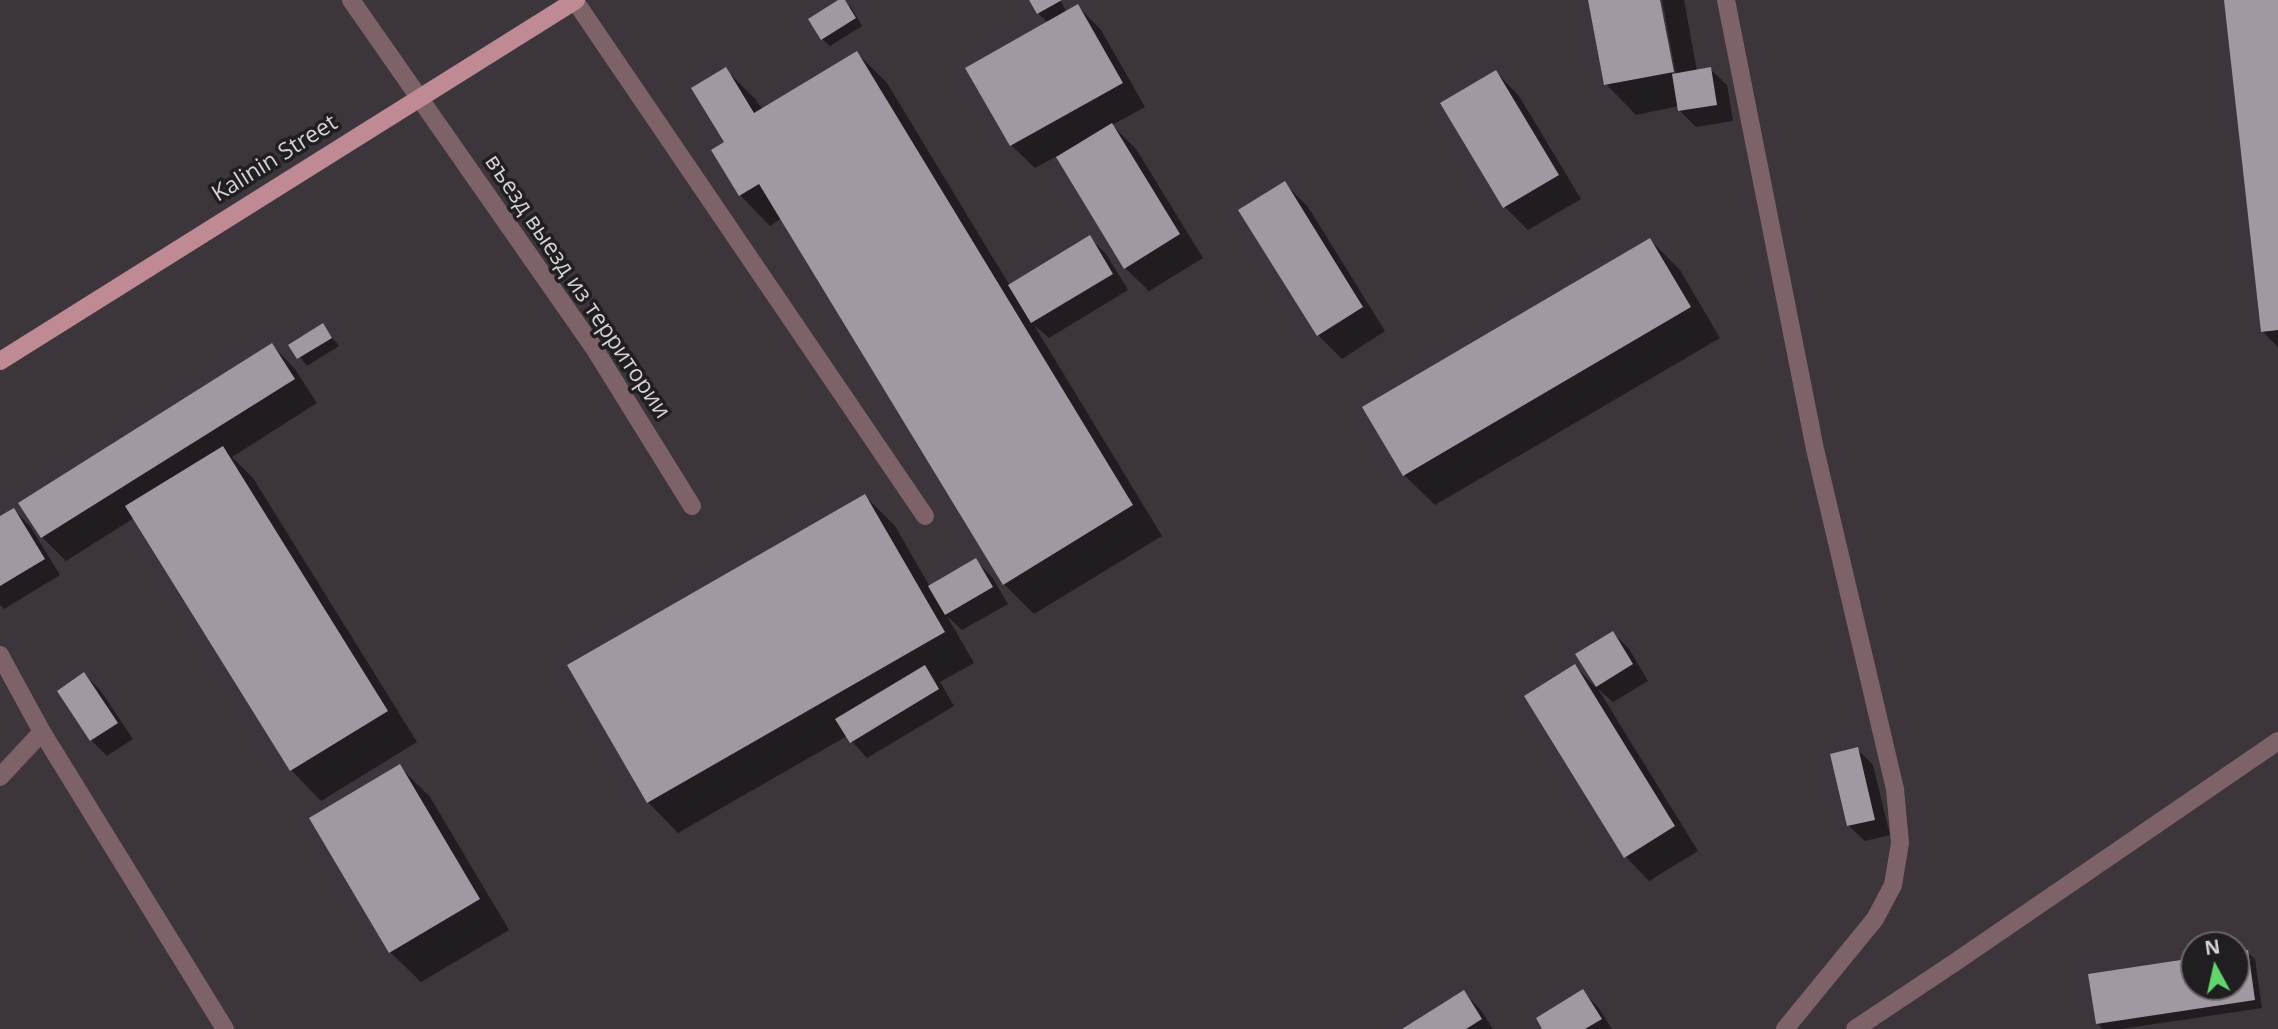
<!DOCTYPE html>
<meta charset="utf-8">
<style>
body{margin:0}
#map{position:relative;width:2278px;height:1029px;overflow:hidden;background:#3c353c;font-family:"Open Sans",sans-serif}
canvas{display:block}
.north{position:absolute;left:2180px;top:931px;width:70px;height:70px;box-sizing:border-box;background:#211e21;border:2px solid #696569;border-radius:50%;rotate:352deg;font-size:19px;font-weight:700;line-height:28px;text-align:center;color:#d4d0d4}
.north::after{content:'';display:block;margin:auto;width:24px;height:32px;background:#5fd56b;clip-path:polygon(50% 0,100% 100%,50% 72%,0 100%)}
</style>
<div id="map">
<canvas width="2278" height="1029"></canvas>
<div class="north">N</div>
</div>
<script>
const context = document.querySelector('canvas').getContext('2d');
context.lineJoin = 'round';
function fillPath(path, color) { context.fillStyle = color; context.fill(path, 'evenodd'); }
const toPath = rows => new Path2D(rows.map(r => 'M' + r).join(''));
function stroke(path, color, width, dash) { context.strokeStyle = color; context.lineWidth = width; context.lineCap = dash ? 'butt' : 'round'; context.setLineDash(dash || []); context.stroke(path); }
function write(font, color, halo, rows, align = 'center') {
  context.font = font + ' "Open Sans",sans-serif'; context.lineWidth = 7; context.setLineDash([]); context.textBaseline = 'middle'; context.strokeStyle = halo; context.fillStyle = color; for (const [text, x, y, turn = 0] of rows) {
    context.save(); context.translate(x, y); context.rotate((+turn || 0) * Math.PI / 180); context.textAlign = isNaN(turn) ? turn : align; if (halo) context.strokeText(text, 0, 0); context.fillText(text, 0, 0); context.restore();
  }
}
fillPath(toPath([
 [842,0,851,7,862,26,830,46,822,39],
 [1031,0,1060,0,1067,13,1078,6,1101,30,1145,107,1112,125,1136,149,1203,258,1149,291,1125,268,1057,156,1035,168,1011,145,1048,23,1038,13],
 [1590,0,1658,0,1674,81,1677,80,1662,0,1684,0,1697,71,1710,69,1727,85,1733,121,1696,127,1680,111,1679,106,1636,115,1606,84],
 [2226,0,2278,0,2278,347,2262,331],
 [857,53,887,83,1010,286,1090,238,1106,254,1128,290,1049,338,1034,325,1162,536,1034,614,1004,584,782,218,770,226,740,195,726,143,726,70,756,100,763,110],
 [1496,72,1519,96,1581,199,1528,230,1505,207],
 [1284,183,1308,207,1385,331,1342,359,1318,335],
 [1650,240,1680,270,1720,338,1435,505,1404,475],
 [322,325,339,346,307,366,291,345],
 [272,345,295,369,317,403,232,457,253,478,417,742,321,801,291,770,134,518,66,561,42,537],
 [865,496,895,526,930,587,976,561,992,577,1008,604,962,630,947,616,974,663,940,682,954,706,867,758,847,736,678,833,648,802],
 [14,510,30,526,60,575,4,609,0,605,0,518],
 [1613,633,1629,649,1648,681,1613,702,1598,689,1698,851,1649,881,1626,857,1526,696,1575,666,1596,688,1578,655],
 [84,674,100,690,133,739,107,756,91,740],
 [1857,749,1873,765,1890,835,1865,841,1848,825],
 [399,766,430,797,509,930,421,982,390,952],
 [2247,952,2255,959,2262,1008,2121,1029,2103,1029,2098,1024,2194,960,2194,987,2236,987,2236,953],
 [1582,991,1598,1007,1612,1029,1544,1029],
 [1464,993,1480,1009,1493,1029,1405,1029]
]), '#0007');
fillPath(toPath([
 [838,0,845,0,856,18,821,40,808,19],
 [1029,0,1062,0,1037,14],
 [1588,0,1660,0,1674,72,1604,85],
 [2224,0,2278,0,2278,330,2261,332],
 [1078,4,1123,83,1010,146,965,68],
 [857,51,1133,505,1003,585,759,184,739,196,711,150,724,142,691,88,726,67,754,113],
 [1711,67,1717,105,1678,111,1672,74],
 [1496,70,1559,175,1503,208,1440,103],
 [1112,123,1180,234,1124,269,1056,157],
 [1285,181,1363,307,1317,336,1238,210],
 [1090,235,1113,274,1031,323,1008,285],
 [1650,238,1691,307,1403,476,1362,407],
 [323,323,332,338,297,359,288,345],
 [272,343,295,379,41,538,18,503],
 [223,446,388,711,290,771,125,506],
 [865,494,945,632,647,803,567,665],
 [14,508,45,559,0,586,0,516],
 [976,558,993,587,945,615,928,586],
 [1613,631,1633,664,1596,687,1575,654],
 [1575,664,1675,826,1624,858,1524,696],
 [925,665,939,689,850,743,835,719],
 [84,672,118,723,90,741,57,691],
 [1858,747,1875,820,1847,826,1830,754],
 [400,764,480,899,389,953,309,818],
 [2248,950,2255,1000,2096,1024,2088,974,2194,958,2194,987,2236,987,2236,952],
 [1583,989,1602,1019,1585,1029,1542,1029,1536,1018],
 [1464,990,1482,1019,1466,1029,1402,1029]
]), '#a199a2');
stroke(toPath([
 [351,0,594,348,692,506],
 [1726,0,1815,449,1895,789,1900,843,1893,885,1875,919,1785,1029],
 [575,1,925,516],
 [0,655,42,732,225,1029],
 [0,777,42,732],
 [1855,1029,1954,963,2278,741]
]), '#7d6267', 18);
stroke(toPath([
 [0,361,576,0]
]), '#bf8a94', 18);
write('23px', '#d4d0d4', '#211e21', [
 ["Kalinin Street",275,159,-32],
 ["въезд выезд из территории",577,287,56]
]);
</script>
